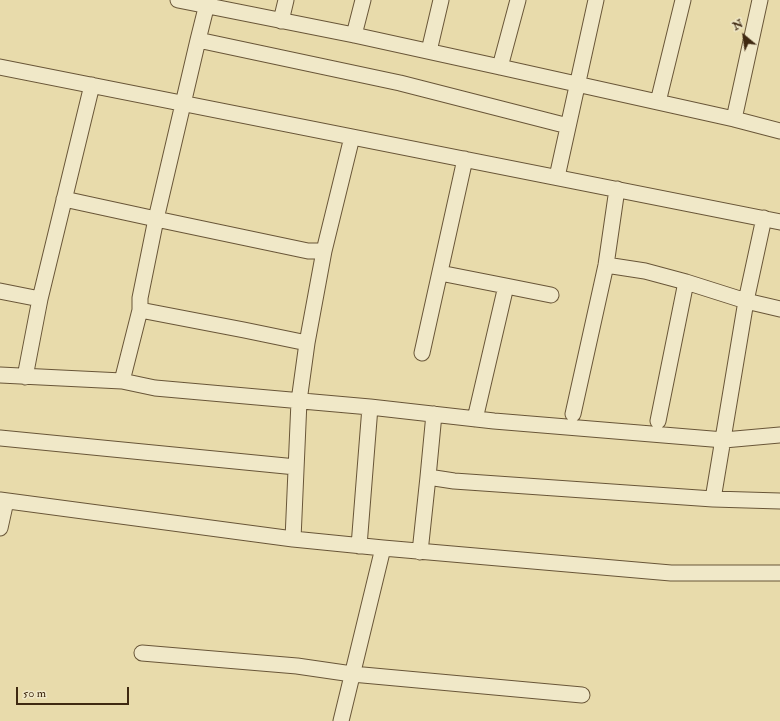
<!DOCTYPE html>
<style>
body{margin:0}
#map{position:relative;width:780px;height:721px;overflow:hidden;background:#e8dbab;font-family:"IM FELL Double Pica",serif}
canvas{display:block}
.north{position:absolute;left:724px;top:16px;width:40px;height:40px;-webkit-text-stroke:3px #f0e8c8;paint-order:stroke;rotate:331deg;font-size:11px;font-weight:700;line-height:16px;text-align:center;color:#3f2911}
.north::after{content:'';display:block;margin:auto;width:14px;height:18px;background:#3f2911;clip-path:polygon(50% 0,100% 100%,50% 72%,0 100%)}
.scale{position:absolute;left:16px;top:687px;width:113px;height:18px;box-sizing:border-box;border:2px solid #3f2911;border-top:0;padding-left:5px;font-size:12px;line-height:14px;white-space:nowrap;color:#3f2911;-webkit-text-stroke:3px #f0e8c8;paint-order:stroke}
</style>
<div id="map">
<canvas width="780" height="721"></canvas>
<div class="north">N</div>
<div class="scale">50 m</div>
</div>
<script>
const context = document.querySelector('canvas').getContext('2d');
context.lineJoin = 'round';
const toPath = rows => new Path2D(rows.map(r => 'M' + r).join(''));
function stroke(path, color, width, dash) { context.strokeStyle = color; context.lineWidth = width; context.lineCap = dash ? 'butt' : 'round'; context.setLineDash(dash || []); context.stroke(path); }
const minor = toPath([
 [178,0,354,35,500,67,734,119,780,131],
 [281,21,286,0],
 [354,35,363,0],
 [198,40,400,83,568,126],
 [429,51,441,0],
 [0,67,780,222],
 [500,67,518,0],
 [658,102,683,0],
 [734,119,760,0],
 [557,177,596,0],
 [64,199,156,219,308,251,324,251],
 [606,265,645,271,686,282,746,301,780,309],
 [440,273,506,286,475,419],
 [506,286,551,295],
 [0,291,40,299],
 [140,310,244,330,307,343],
 [422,353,465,159],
 [0,375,122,381,155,388,370,407,494,421,724,440,780,435],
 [25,377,40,299,92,85],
 [122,381,140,310,140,298,156,219,198,40,208,0],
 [573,414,606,265,617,189],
 [658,421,686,282],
 [0,438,296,467],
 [428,477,454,481,713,499,780,501],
 [713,499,746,301,764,218],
 [0,500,293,539,383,548,671,573,780,573],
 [0,528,6,501],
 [293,539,299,401,307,343,324,251,352,137],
 [359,546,370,407],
 [420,552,428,477,434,414],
 [142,653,297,666,352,674,582,695],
 [341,721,383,548]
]);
stroke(minor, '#695638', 17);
stroke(minor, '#f0e8c8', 15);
</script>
